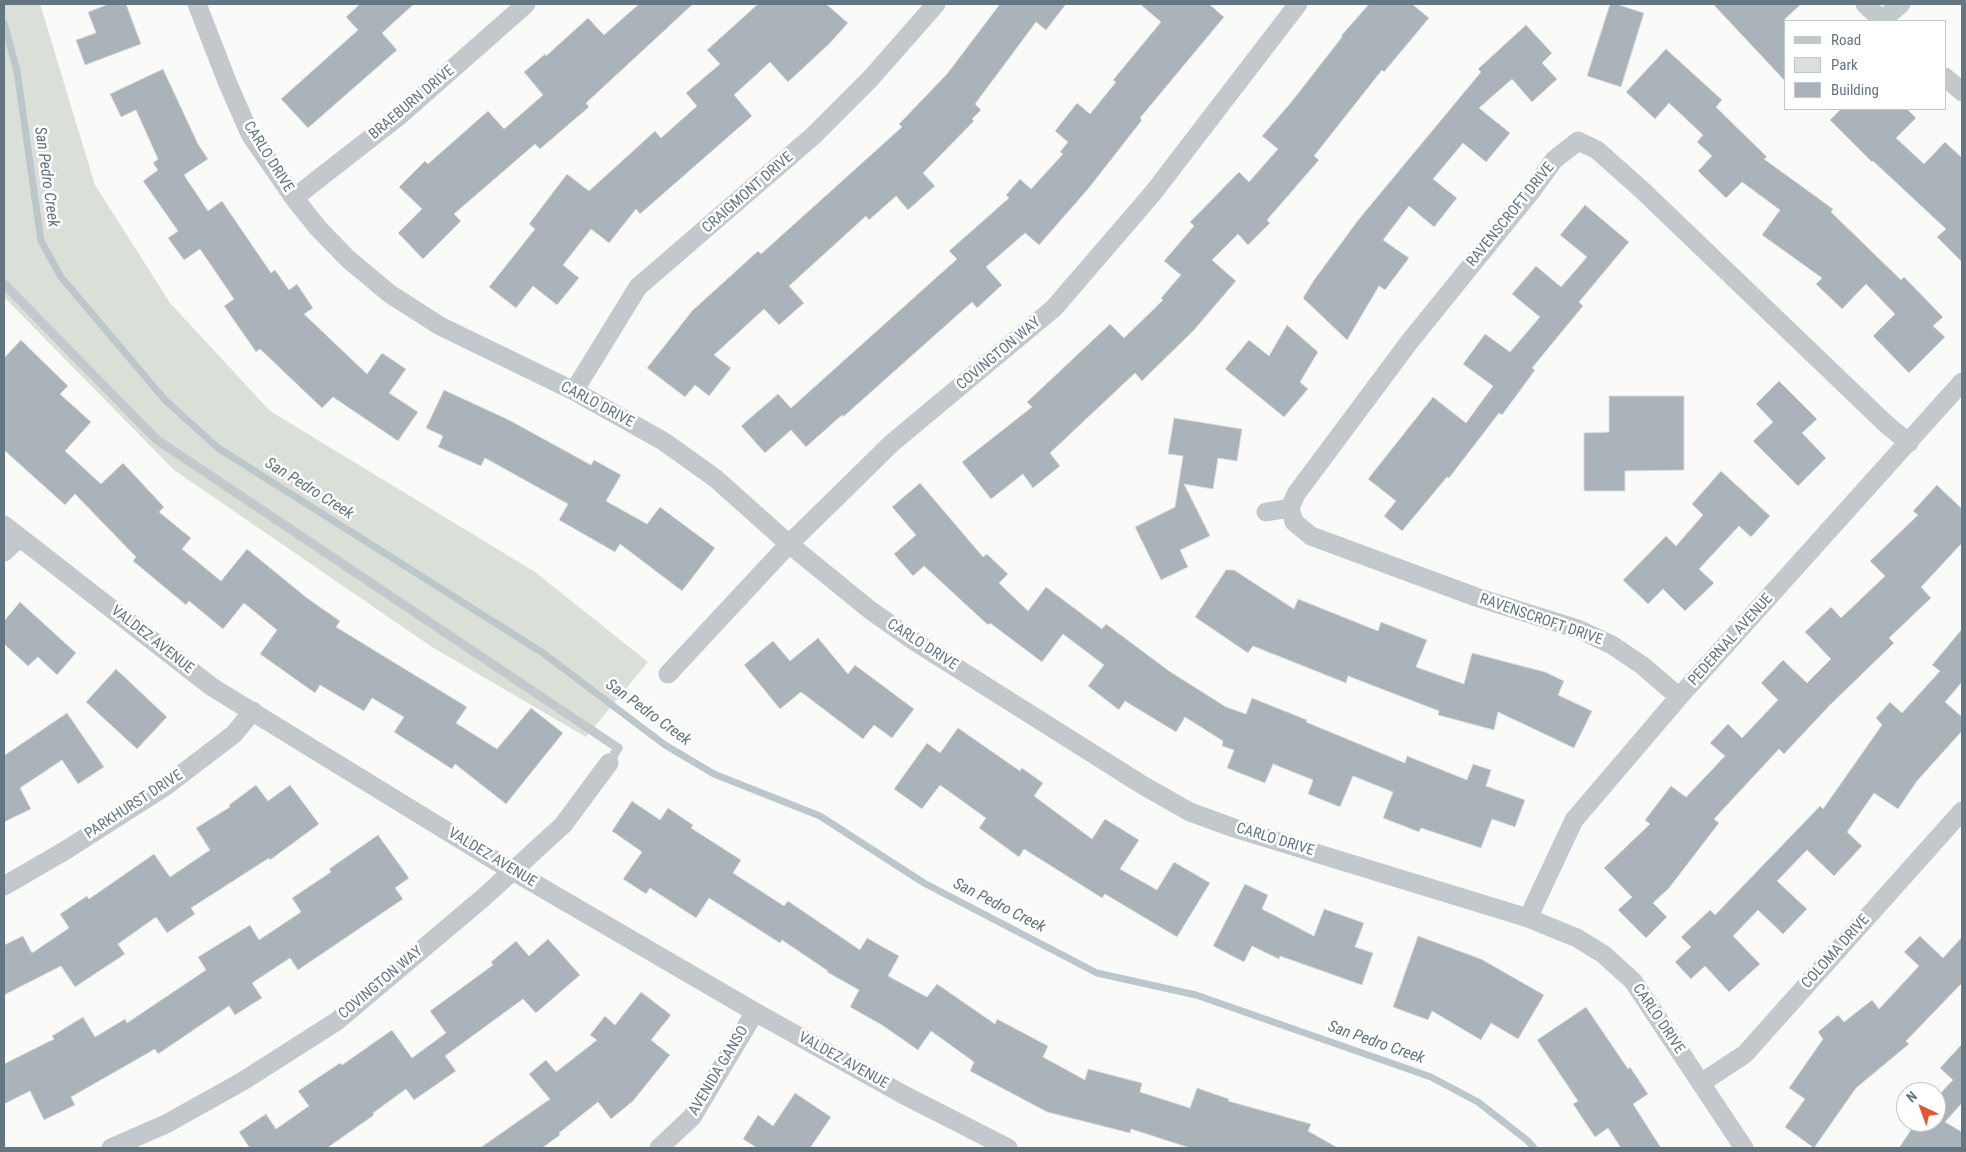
<!DOCTYPE html>
<style>
body{margin:0}
#map{position:relative;width:1966px;height:1152px;overflow:hidden;background:#fafaf8;font-family:"Roboto Condensed",sans-serif}
canvas{display:block}
.frame{position:absolute;inset:0;border:5px solid #657683;pointer-events:none}
.legend{position:absolute;left:1784px;top:20px;width:162px;height:90px;box-sizing:border-box;background:#fff;border:1px solid #c1c8cd;margin:0;padding:6px 9px;list-style:none;font-size:15px;color:#657683}
.legend li{display:flex;align-items:center;gap:10px;height:25px}
.legend b{width:25px;border:1px solid #c1c8cd}
.north{position:absolute;left:1896px;top:1082px;width:50px;height:50px;box-sizing:border-box;background:#fff;border:1px solid #c1c8cd;border-radius:50%;rotate:318deg;font-size:14px;font-weight:700;line-height:20px;text-align:center;color:#657683}
.north::after{content:'';display:block;margin:auto;width:18px;height:22px;background:#e4572e;clip-path:polygon(50% 0,100% 100%,50% 72%,0 100%)}
</style>
<div id="map">
<canvas width="1966" height="1152"></canvas>
<div class="frame"></div>
<ul class="legend">
<li><b style="height:6px;background:#c3c8cc"></b>Road</li>
<li><b style="height:14px;background:#dadfd7"></b>Park</li>
<li><b style="height:14px;background:#aab3b9"></b>Building</li>
</ul>
<div class="north">N</div>
</div>
<script>
const context = document.querySelector('canvas').getContext('2d');
context.lineJoin = 'round';
function fillPath(path, color) { context.fillStyle = color; context.fill(path, 'evenodd'); }
const toPath = rows => new Path2D(rows.map(r => 'M' + r).join(''));
function stroke(path, color, width, dash) { context.strokeStyle = color; context.lineWidth = width; context.lineCap = dash ? 'butt' : 'round'; context.setLineDash(dash || []); context.stroke(path); }
function write(font, color, halo, rows, align = 'center') {
  context.font = font + ' "Roboto Condensed",sans-serif'; context.lineWidth = 5; context.setLineDash([]); context.textBaseline = 'middle'; context.strokeStyle = halo; context.fillStyle = color; for (const [text, x, y, turn = 0] of rows) {
    context.save(); context.translate(x, y); context.rotate((+turn || 0) * Math.PI / 180); context.textAlign = isNaN(turn) ? turn : align; if (halo) context.strokeText(text, 0, 0); context.fillText(text, 0, 0); context.restore();
  }
}
fillPath(toPath([
 [4,4,40,4,95,185,170,303,270,411,535,572,648,662,586,737,432,647,174,470,4,297]
]), '#dadfd7');
stroke(toPath([
 [4,23,17,71,41,241,61,277,165,400,218,448,543,653,665,745,714,774,820,816,924,883,1097,973,1196,995,1431,1077,1478,1102,1528,1141,1534,1148]
]), '#bbc7cb', 7);
const building = toPath([
 [109,4,126,4,141,44,85,65,76,40,96,33,88,12,109,4],
 [360,4,414,4,382,33,397,50,308,128,281,99,358,30,346,17,360,4],
 [639,4,693,4,586,103,589,107,540,149,535,144,454,214,461,221,423,259,398,233,422,209,399,187,425,161,428,164,488,111,504,129,543,95,524,72,545,54,546,56,588,18,604,35,639,4],
 [758,4,826,4,848,23,829,44,788,82,770,62,734,95,752,116,640,214,636,209,609,243,591,229,563,265,579,278,557,305,533,286,516,308,489,287,535,229,529,224,567,174,589,191,655,131,661,138,697,106,686,93,720,64,707,50,758,4],
 [1000,4,1066,4,1046,30,1036,22,975,104,981,110,972,119,974,121,923,173,935,186,908,210,896,196,869,220,866,216,789,286,804,303,779,325,764,309,714,355,731,368,709,396,695,385,685,397,647,368,692,311,758,251,761,254,902,127,899,124,947,74,1000,4],
 [1140,4,1209,4,1224,17,1140,118,1142,120,1088,189,1039,245,1025,233,986,267,1002,285,977,308,972,302,843,417,842,415,806,447,791,430,765,453,741,426,778,394,791,408,957,259,949,251,1009,198,1006,195,1020,179,1031,189,1063,154,1060,152,1068,142,1055,131,1077,103,1090,114,1116,82,1113,80,1161,22,1140,4],
 [1369,4,1412,4,1429,18,1384,72,1382,70,1314,156,1319,160,1267,220,1270,223,1248,245,1238,234,1212,260,1236,281,1194,330,1142,381,1135,373,1050,453,1060,466,1033,488,1023,474,991,499,962,462,1032,407,1027,402,1110,324,1124,338,1163,300,1161,298,1181,275,1164,261,1194,226,1190,222,1239,172,1249,182,1278,149,1262,136,1293,100,1342,37,1341,36,1369,4],
 [1610,4,1616,4,1644,13,1621,87,1587,76,1610,4],
 [1713,4,1801,4,1785,19,1785,81,1713,4],
 [1526,25,1552,53,1542,63,1557,79,1532,102,1512,79,1479,108,1510,133,1486,162,1463,143,1433,179,1457,198,1434,227,1409,206,1383,240,1409,258,1385,290,1379,286,1347,340,1303,298,1314,280,1359,219,1481,72,1478,69,1526,25],
 [1666,49,1722,100,1716,107,1767,157,1764,159,1833,209,1831,212,1901,280,1904,277,1943,317,1933,326,1945,337,1909,373,1873,336,1895,314,1866,284,1842,309,1816,284,1822,278,1762,235,1780,210,1742,182,1726,198,1698,171,1712,156,1697,142,1703,135,1669,103,1655,119,1626,92,1666,49],
 [163,69,198,144,208,159,184,175,208,211,222,201,271,273,275,270,289,290,297,284,313,308,304,314,367,374,382,353,406,369,389,393,418,412,398,441,333,397,322,408,260,349,256,352,224,306,234,299,200,249,184,260,168,238,178,231,143,181,158,170,153,163,158,159,136,110,121,117,110,94,163,69],
 [1841,109,1907,109,1916,118,1896,138,1924,164,1945,142,1962,158,1962,262,1937,237,1946,229,1873,161,1872,162,1830,120,1841,109],
 [1585,205,1629,242,1579,302,1583,306,1532,368,1535,370,1502,415,1499,413,1449,478,1447,477,1402,531,1384,516,1396,501,1368,479,1433,397,1466,423,1493,386,1463,364,1485,334,1510,352,1540,317,1512,294,1536,266,1561,287,1587,257,1560,235,1585,205],
 [1287,325,1318,352,1300,382,1308,389,1284,417,1225,369,1249,340,1269,356,1287,325],
 [21,340,68,386,60,394,91,422,65,451,101,484,123,463,164,507,159,512,191,538,182,549,221,581,247,549,307,598,340,621,336,627,467,707,456,723,497,749,531,708,563,733,506,804,455,764,452,769,394,732,404,717,372,698,364,711,320,685,315,693,260,654,277,630,244,603,223,629,189,601,186,605,133,561,136,557,75,494,65,505,4,450,4,358,21,340],
 [1779,381,1817,419,1802,433,1826,458,1798,486,1753,441,1773,422,1756,404,1779,381],
 [444,390,509,420,591,465,594,460,621,475,606,501,647,524,660,507,715,548,682,591,620,544,615,552,559,520,568,504,485,458,481,466,438,447,443,436,426,428,444,390],
 [1609,396,1684,396,1684,470,1625,471,1625,491,1584,491,1584,433,1609,432,1609,396],
 [1174,418,1242,429,1237,461,1218,458,1213,489,1184,484,1210,536,1180,550,1188,567,1161,580,1135,527,1175,507,1183,456,1168,454,1174,418],
 [1721,471,1770,516,1751,537,1739,526,1699,569,1714,583,1685,611,1663,589,1648,604,1623,580,1666,536,1676,546,1703,515,1692,504,1721,471],
 [920,483,983,557,987,554,1008,574,999,583,1028,611,1046,587,1102,629,1106,624,1169,671,1226,707,1246,714,1252,698,1307,720,1306,722,1405,763,1407,756,1467,780,1473,764,1491,770,1486,786,1525,800,1515,827,1492,819,1481,848,1421,828,1419,832,1383,818,1393,792,1353,776,1340,807,1308,794,1313,780,1273,764,1265,783,1227,768,1234,750,1222,746,1223,741,1185,717,1176,732,1125,701,1119,710,1088,686,1104,665,1063,634,1042,662,990,623,988,625,924,566,913,576,894,554,916,535,892,507,920,483],
 [1937,485,1962,509,1962,543,1921,587,1931,598,1889,638,1894,643,1830,705,1784,754,1779,749,1714,819,1719,823,1669,888,1653,903,1667,917,1646,938,1618,910,1632,897,1604,868,1650,824,1645,820,1671,786,1686,797,1725,756,1710,743,1728,724,1742,738,1778,700,1761,683,1783,660,1807,683,1831,659,1805,632,1831,607,1841,618,1885,576,1870,561,1918,515,1913,511,1937,485],
 [1226,570,1234,570,1294,609,1298,599,1378,631,1381,622,1427,640,1416,667,1464,684,1472,653,1545,672,1564,681,1558,695,1592,711,1574,748,1498,712,1494,730,1438,715,1439,711,1348,676,1346,683,1253,646,1248,653,1195,617,1226,570],
 [20,602,76,653,57,675,38,657,28,666,4,644,4,621,20,602],
 [1962,629,1962,682,1945,702,1962,717,1962,731,1917,781,1898,809,1874,793,1847,832,1862,846,1834,876,1807,850,1777,881,1807,909,1783,934,1758,910,1733,936,1760,964,1729,992,1705,966,1691,979,1675,962,1691,947,1681,937,1710,910,1715,915,1820,806,1823,809,1882,725,1876,718,1890,702,1902,713,1940,671,1932,665,1962,629],
 [818,638,848,674,855,665,914,709,892,738,874,725,863,739,801,692,780,709,744,665,773,641,790,661,818,638],
 [116,669,167,717,137,749,86,702,116,669],
 [67,713,104,767,78,784,62,760,20,788,31,809,4,822,4,753,5,755,67,713],
 [958,728,1020,771,1022,768,1043,783,1034,796,1092,839,1105,819,1139,840,1120,869,1157,890,1174,862,1210,883,1177,937,1105,894,1102,898,1024,849,1019,857,979,828,986,818,940,785,922,809,894,789,927,743,940,753,958,728],
 [256,785,268,801,290,785,319,824,270,860,269,858,191,908,195,914,167,933,156,917,118,944,125,954,75,987,61,966,4,995,4,945,23,936,32,953,69,928,60,914,87,896,89,899,154,854,170,877,210,850,196,828,230,807,229,805,256,785],
 [632,801,660,820,668,808,693,825,691,828,741,860,733,873,784,906,788,901,860,950,867,938,899,956,888,976,927,997,937,984,995,1024,997,1019,1048,1046,1043,1057,1085,1080,1088,1069,1142,1083,1140,1092,1190,1108,1197,1088,1229,1099,1228,1101,1311,1124,1308,1131,1338,1148,1190,1148,1131,1129,1130,1133,1047,1112,970,1071,974,1062,931,1031,918,1050,882,1025,850,1007,859,990,827,972,828,971,782,940,780,943,709,898,696,918,650,888,646,894,623,879,642,852,612,831,632,801],
 [378,835,409,878,395,888,403,899,298,970,290,958,252,983,262,998,235,1015,229,1006,158,1054,155,1049,71,1097,75,1105,44,1120,30,1091,4,1104,4,1064,54,1039,52,1036,83,1017,95,1037,125,1019,127,1023,206,970,198,957,250,925,259,940,301,912,292,898,331,872,329,869,378,835],
 [1245,884,1268,895,1262,909,1314,936,1324,909,1364,923,1355,947,1373,953,1362,985,1280,956,1279,959,1252,946,1244,962,1213,946,1245,884],
 [1418,936,1481,959,1544,995,1518,1039,1491,1023,1481,1040,1432,1011,1428,1020,1393,1007,1418,936],
 [1920,936,1943,958,1962,937,1962,983,1906,1041,1909,1044,1856,1088,1814,1148,1785,1127,1805,1099,1789,1088,1823,1039,1818,1032,1838,1015,1844,1022,1872,1000,1879,1009,1919,966,1904,952,1920,936],
 [548,939,580,975,536,1013,523,999,445,1056,456,1071,414,1100,406,1089,373,1113,374,1115,327,1148,247,1148,249,1147,239,1132,266,1114,276,1129,309,1106,298,1091,340,1063,342,1065,392,1030,412,1058,446,1033,430,1011,493,965,491,962,516,941,529,956,548,939],
 [641,992,671,1015,651,1040,670,1055,633,1101,611,1119,598,1102,559,1133,560,1135,542,1148,480,1148,550,1099,529,1074,546,1060,556,1072,597,1040,590,1035,605,1016,615,1025,641,992],
 [1586,1007,1628,1069,1630,1067,1648,1094,1633,1104,1661,1148,1621,1148,1608,1128,1595,1137,1573,1104,1578,1101,1537,1040,1586,1007],
 [1962,1044,1962,1103,1945,1122,1962,1132,1962,1148,1899,1148,1916,1122,1936,1122,1936,1098,1953,1080,1940,1068,1962,1044],
 [795,1093,831,1117,810,1148,757,1148,743,1139,758,1115,773,1126,795,1093]
]);
fillPath(building, '#aab3b9');
stroke(building, '#dcdcda', 1);
stroke(toPath([
 [4,284,157,440,618,748,609,763]
]), '#c3c8cc', 9);
stroke(toPath([
 [197,4,228,84,250,134,294,198,318,228,348,259,390,294,440,326,574,391,663,441,715,478,789,544,870,610,914,641,1144,786,1190,812,1234,828,1528,918,1577,938,1603,954,1633,981,1744,1148],
 [1865,4,1883,21],
 [1882,20,1901,4],
 [1945,77,1962,92],
 [294,198,399,116,526,4],
 [574,391,638,287,813,136,871,78,936,4],
 [1266,512,1290,508],
 [4,525,212,687,489,857,755,1012,904,1095,1008,1148],
 [4,552,19,538],
 [668,674,789,544,892,443,1054,308,1153,193,1298,4],
 [1679,697,1643,666,1612,645,1578,629,1476,597,1311,536,1294,522,1290,508,1296,494,1410,341,1533,189,1554,160,1578,141,1597,150,1642,190,1886,424,1909,443],
 [4,886,66,850,166,786,234,734,253,711],
 [1528,918,1574,820,1679,697,1962,382],
 [1701,1083,1745,1054,1962,811],
 [111,1148,166,1124,243,1081,337,1021,483,898,563,825,609,763],
 [659,1148,692,1117,755,1012]
]), '#c3c8cc', 19);
write('15px', '#657683', '#fff', [
 ["BRAEBURN DRIVE",412,103,-40],
 ["CARLO DRIVE",268,157,58],
 ["CRAIGMONT DRIVE",748,193,-41],
 ["RAVENSCROFT DRIVE",1511,215,-51],
 ["COVINGTON WAY",999,354,-40],
 ["CARLO DRIVE",597,405,28],
 ["RAVENSCROFT DRIVE",1541,620,19],
 ["VALDEZ AVENUE",152,640,38],
 ["PEDERNAL AVENUE",1731,640,-48],
 ["CARLO DRIVE",922,645,33],
 ["PARKHURST DRIVE",134,805,-33],
 ["CARLO DRIVE",1275,840,17],
 ["VALDEZ AVENUE",492,858,31],
 ["COLOMA DRIVE",1836,952,-48],
 ["COVINGTON WAY",381,983,-40],
 ["CARLO DRIVE",1658,1019,56],
 ["VALDEZ AVENUE",843,1061,29],
 ["AVENIDA GANSO",719,1071,-59]
]);
write('italic 16px', '#60757c', '#fff', [
 ["San Pedro Creek",46,177,82],
 ["San Pedro Creek",309,489,32],
 ["San Pedro Creek",648,713,36],
 ["San Pedro Creek",999,906,27],
 ["San Pedro Creek",1376,1043,19]
]);
</script>
